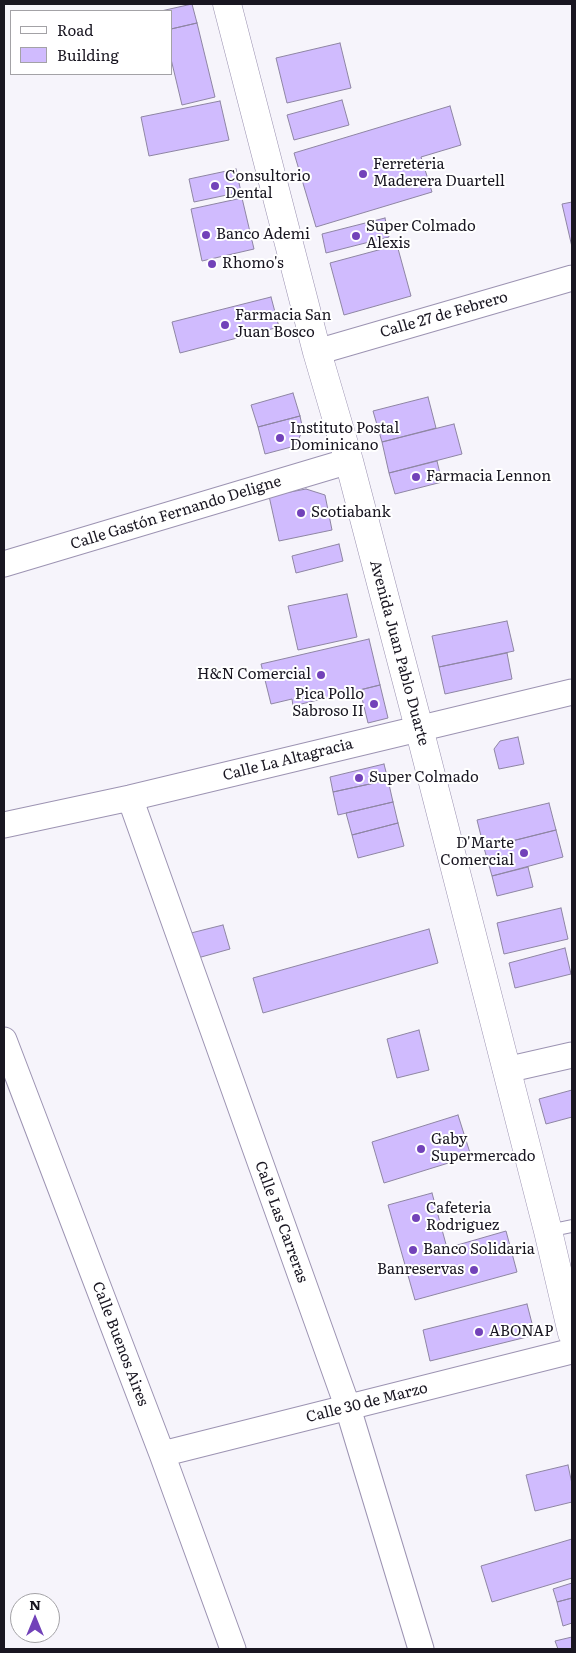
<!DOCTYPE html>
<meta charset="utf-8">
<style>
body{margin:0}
#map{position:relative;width:576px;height:1653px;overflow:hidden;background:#f6f4fb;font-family:Literata,serif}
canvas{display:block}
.frame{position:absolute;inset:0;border:5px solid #191621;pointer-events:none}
.legend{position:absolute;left:10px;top:10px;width:162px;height:65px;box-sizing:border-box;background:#fff;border:1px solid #a3a2a6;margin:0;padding:6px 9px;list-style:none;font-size:15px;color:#191621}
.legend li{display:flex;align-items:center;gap:10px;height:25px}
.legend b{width:25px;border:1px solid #a3a2a6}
.north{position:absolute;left:10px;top:1593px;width:50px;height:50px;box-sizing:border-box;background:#fff;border:1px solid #a3a2a6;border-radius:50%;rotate:0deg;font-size:14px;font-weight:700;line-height:20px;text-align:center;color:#191621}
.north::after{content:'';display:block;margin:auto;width:18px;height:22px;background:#7242b9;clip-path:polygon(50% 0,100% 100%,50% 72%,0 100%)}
</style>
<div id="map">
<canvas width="576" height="1653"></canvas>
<div class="frame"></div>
<ul class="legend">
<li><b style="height:6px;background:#fff"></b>Road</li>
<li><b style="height:14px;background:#d0bbfe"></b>Building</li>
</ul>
<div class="north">N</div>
</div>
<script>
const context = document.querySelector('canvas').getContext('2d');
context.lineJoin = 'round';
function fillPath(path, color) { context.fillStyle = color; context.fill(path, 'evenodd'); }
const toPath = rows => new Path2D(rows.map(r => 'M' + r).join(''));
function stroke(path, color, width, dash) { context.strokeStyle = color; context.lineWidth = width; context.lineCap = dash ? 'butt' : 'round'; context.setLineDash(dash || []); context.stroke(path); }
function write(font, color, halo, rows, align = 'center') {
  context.font = font + ' Literata,serif'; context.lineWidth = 4; context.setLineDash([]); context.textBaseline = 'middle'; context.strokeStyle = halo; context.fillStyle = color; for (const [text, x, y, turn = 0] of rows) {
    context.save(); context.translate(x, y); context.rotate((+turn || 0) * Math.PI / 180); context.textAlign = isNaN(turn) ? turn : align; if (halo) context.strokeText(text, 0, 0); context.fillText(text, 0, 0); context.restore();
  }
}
const building = toPath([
 [192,4,197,23,171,29,171,11,161,11,192,4],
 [197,23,215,97,182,105,171,59,171,29,197,23],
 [340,43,351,88,287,103,276,58,340,43],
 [342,100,349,125,294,140,287,115,342,100],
 [220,101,229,140,149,156,141,117,220,101],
 [450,106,461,145,421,157,432,192,316,227,294,153,450,106],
 [236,169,241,192,194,202,189,179,236,169],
 [242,198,254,249,202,261,191,209,242,198],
 [572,202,572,247,562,204,572,202],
 [385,218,389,237,326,253,322,234,385,218],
 [397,245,411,296,344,315,330,263,397,245],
 [271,297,279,327,180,353,172,322,271,297],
 [293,393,300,416,258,427,251,405,293,393],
 [428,397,436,428,382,442,373,411,428,397],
 [300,416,303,430,295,446,265,454,258,427,300,416],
 [454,424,462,454,389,473,382,442,454,424],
 [437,461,442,482,395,494,389,473,437,461],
 [306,489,325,495,332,530,279,541,269,496,306,489],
 [339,544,343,561,296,573,292,556,339,544],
 [347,594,357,637,298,650,288,606,347,594],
 [507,621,514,651,439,667,432,636,507,621],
 [369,639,380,685,293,706,292,699,271,704,261,664,369,639],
 [507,653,512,679,445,694,439,667,507,653],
 [380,685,388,718,368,723,360,690,380,685],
 [518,737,524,764,499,769,494,749,500,741,518,737],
 [384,764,388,780,333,792,330,777,384,764],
 [388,780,393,802,338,815,333,792,388,780],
 [393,802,398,823,352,835,346,813,393,802],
 [549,803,556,830,484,848,477,820,549,803],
 [398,823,404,846,358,858,352,835,398,823],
 [556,830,563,857,492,876,484,848,556,830],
 [528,867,533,887,497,896,492,876,528,867],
 [561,908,568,939,504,954,497,923,561,908],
 [223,925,230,949,194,959,187,934,223,925],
 [429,929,438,963,263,1013,253,978,429,929],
 [565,948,571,974,515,988,509,963,565,948],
 [419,1030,429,1070,397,1078,387,1039,419,1030],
 [572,1090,572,1117,546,1124,539,1099,572,1090],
 [458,1115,471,1156,384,1183,372,1142,458,1115],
 [432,1193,447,1248,506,1231,517,1272,415,1300,388,1205,432,1193],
 [527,1304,535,1335,430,1361,423,1330,527,1304],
 [568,1465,572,1484,572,1502,535,1511,526,1475,568,1465],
 [572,1539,572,1578,492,1602,481,1566,572,1539],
 [572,1583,572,1598,557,1602,553,1589,572,1583],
 [572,1598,572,1623,563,1626,557,1602,572,1598],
 [572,1637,572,1649,558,1649,555,1641,572,1637]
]);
fillPath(building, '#d0bbfe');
stroke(building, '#8e85a3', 1);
const service = toPath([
 [548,1231,572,1226]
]);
const minor = toPath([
 [317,352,572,278],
 [4,564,349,461],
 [130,798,348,1408,421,1649],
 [4,825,130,798,572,692],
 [4,1040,162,1454,233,1649],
 [506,1070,572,1055],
 [162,1454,572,1351]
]);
const secondary = toPath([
 [227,4,317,352,349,461,419,728,548,1231,572,1333]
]);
stroke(service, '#9c93b2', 14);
stroke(minor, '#9c93b2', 27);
stroke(secondary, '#9c93b2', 29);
stroke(service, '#fff', 12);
stroke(minor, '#fff', 25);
stroke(secondary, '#fff', 28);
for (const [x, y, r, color] of [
 [363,174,5,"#7242b9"],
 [215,186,5,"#7242b9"],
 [206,235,5,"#7242b9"],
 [356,236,5,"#7242b9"],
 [212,264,5,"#7242b9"],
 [225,325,5,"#7242b9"],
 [280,438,5,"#7242b9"],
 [416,477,5,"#7242b9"],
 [301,513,5,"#7242b9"],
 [321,675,5,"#7242b9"],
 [374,704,5,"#7242b9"],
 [359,778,5,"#7242b9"],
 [524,853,5,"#7242b9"],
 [421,1149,5,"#7242b9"],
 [416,1218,5,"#7242b9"],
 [413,1250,5,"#7242b9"],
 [474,1270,5,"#7242b9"],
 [479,1332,5,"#7242b9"]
]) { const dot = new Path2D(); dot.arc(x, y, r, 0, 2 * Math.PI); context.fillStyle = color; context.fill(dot); stroke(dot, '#fff', 2); }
write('15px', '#191621', '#fff', [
 ["Ferreteria",373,165],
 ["Maderera Duartell",373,182],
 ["Consultorio",225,177],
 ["Dental",225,194],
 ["Super Colmado",366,227],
 ["Alexis",366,244],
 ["Banco Ademi",216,235],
 ["Rhomo's",222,264],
 ["Farmacia San",235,316],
 ["Juan Bosco",235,333],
 ["Instituto Postal",290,429],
 ["Dominicano",290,446],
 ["Farmacia Lennon",426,477],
 ["Scotiabank",311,513],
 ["H&N Comercial",311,675,"right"],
 ["Pica Pollo",364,695,"right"],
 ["Sabroso II",364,712,"right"],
 ["Super Colmado",369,778],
 ["D'Marte",514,844,"right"],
 ["Comercial",514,861,"right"],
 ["Gaby",431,1140],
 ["Supermercado",431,1157],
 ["Cafeteria",426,1209],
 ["Rodriguez",426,1226],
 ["Banco Solidaria",423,1250],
 ["Banreservas",464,1270,"right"],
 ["ABONAP",489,1332]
], 'left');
write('15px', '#191621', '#fff', [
 ["Calle 27 de Febrero",444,315,-16],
 ["Calle Gastón Fernando Deligne",176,513,-17],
 ["Avenida Juan Pablo Duarte",399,653,75],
 ["Calle La Altagracia",288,760,-14],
 ["Calle Las Carreras",281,1222,70],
 ["Calle Buenos Aires",120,1344,69],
 ["Calle 30 de Marzo",367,1403,-14]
]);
</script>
